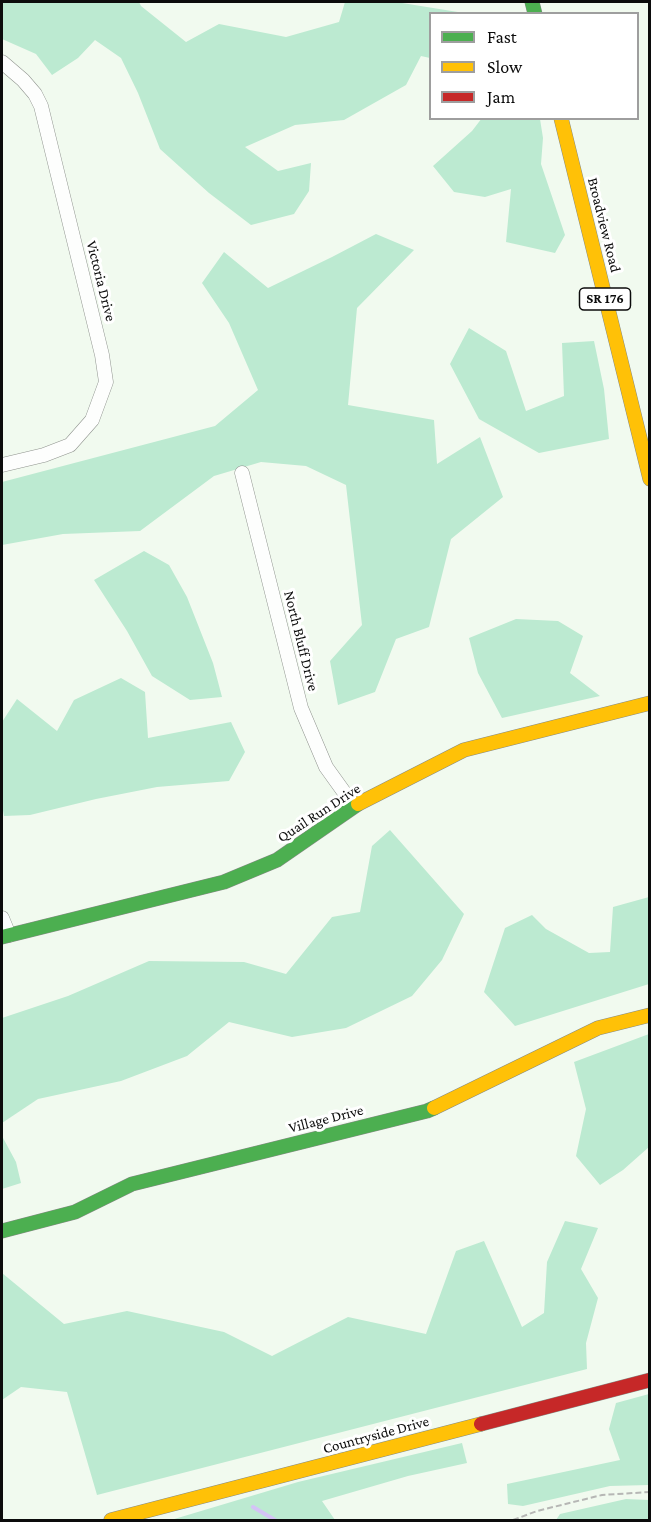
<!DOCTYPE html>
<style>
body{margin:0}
#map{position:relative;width:651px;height:1522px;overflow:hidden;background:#f1faef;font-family:"Crimson Pro",serif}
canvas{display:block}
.frame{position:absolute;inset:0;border:3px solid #0c0c0c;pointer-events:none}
.legend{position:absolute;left:429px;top:12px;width:210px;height:108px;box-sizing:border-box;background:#fff;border:2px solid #9e9e9e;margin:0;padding:8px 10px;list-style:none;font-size:18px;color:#0c0c0c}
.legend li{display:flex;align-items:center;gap:12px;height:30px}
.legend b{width:30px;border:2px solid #9e9e9e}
</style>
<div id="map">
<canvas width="651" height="1522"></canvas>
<div class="frame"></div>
<ul class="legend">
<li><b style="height:8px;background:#4caf50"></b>Fast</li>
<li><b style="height:8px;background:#ffc107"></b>Slow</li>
<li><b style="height:8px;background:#c62828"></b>Jam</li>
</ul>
</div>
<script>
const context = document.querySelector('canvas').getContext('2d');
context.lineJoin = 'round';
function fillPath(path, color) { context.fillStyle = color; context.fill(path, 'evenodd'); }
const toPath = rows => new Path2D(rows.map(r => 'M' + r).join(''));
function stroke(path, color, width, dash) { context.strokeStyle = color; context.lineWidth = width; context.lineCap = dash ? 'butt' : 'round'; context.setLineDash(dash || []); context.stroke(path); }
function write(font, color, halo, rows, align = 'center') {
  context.font = font + ' "Crimson Pro",serif'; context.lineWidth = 6; context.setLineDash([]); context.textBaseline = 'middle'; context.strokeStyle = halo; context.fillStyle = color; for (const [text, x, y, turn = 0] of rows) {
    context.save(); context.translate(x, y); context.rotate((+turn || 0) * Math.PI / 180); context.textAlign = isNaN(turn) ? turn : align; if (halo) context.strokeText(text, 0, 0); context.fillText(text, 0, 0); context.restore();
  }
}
fillPath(toPath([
 [2,2,139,2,141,6,186,42,219,24,286,37,339,22,345,2,396,2,464,13,430,14,430,58,421,56,406,85,344,120,295,125,245,147,278,171,311,163,309,191,294,214,251,225,209,193,160,149,138,93,121,58,95,40,78,58,52,75,36,54,2,39],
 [482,118,540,119,543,138,541,164,565,235,555,253,506,242,511,189,485,197,454,192,433,166,472,131],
 [376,234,414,250,357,308,348,405,434,420,437,464,480,437,503,497,451,539,429,627,396,639,375,692,338,705,330,661,362,625,346,485,306,466,261,462,214,476,140,531,63,534,2,545,2,482,215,426,258,390,229,323,202,283,224,252,268,288,332,257],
 [469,328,506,351,526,411,564,396,562,343,594,341,604,389,609,439,539,453,479,419,450,364],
 [144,551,169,565,187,597,213,663,222,697,190,700,152,676,127,631,94,580],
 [516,619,558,621,583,636,570,673,600,696,502,718,478,673,469,638],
 [121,678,145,692,148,738,231,722,245,752,229,781,157,787,96,799,30,815,4,816,2,805,2,722,17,699,57,731,74,700],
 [390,830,464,914,442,960,412,996,346,1028,292,1037,229,1022,187,1056,121,1081,38,1099,2,1123,2,1018,68,996,149,961,244,962,286,974,332,917,360,912,372,846],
 [649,897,649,984,515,1026,484,992,505,928,532,915,546,929,589,953,610,952,613,907],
 [649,1034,649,1147,623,1170,600,1185,576,1156,586,1109,574,1062],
 [2,1136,16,1162,21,1183,2,1189],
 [565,1221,598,1228,581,1269,598,1298,586,1343,587,1369,97,1495,67,1392,21,1387,2,1400,2,1273,64,1324,127,1311,224,1332,272,1356,348,1317,426,1334,456,1251,484,1241,522,1327,544,1313,547,1262],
 [649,1394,649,1485,610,1486,523,1506,508,1504,507,1484,620,1460,609,1429,616,1403],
 [462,1443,467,1463,408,1476,322,1501,335,1520,171,1520,298,1482],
 [626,1499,649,1500,649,1520,556,1520,560,1514]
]), '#bcead1');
stroke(toPath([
 [253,1507,275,1520]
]), '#d4c3f6', 4);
const street = toPath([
 [2,62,23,80,35,94,41,106,102,355,106,382,92,420,70,445,44,455,2,465],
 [242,473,301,708,326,767,354,806],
 [2,918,9,935]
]);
const fast = toPath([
 [532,2,535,14],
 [2,937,224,882,277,860,358,804],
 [2,1231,75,1212,132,1184,427,1111,434,1108]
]);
const slow = toPath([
 [561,118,650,479],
 [358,804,464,750,650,703],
 [434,1108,598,1028,650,1015],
 [111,1520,481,1424]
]);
const jam = toPath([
 [481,1424,650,1380]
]);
stroke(street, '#8f938e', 15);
stroke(fast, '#868a85', 15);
stroke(slow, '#868a85', 15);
stroke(jam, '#868a85', 15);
stroke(toPath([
 [513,1520,537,1511,602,1495,650,1492]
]), '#b6b7b5', 2, [6, 3]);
stroke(street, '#fdfefd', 14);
stroke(fast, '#4caf50', 14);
stroke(slow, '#ffc107', 14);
stroke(jam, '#c62828', 14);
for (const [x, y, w] of [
 [605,299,51]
]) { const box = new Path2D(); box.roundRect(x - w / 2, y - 11, w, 22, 4.5); context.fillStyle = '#fff'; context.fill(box); stroke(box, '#0c0c0c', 1.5); }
write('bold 14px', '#0c0c0c', null, [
 ["SR 176",605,299]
]);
write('15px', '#0c0c0c', '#fff', [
 ["Broadview Road",604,225,76],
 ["Victoria Drive",101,281,76],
 ["North Bluff Drive",301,641,76],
 ["Quail Run Drive",319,813,-33],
 ["Village Drive",326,1119,-14],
 ["Countryside Drive",376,1435,-15]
]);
</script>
